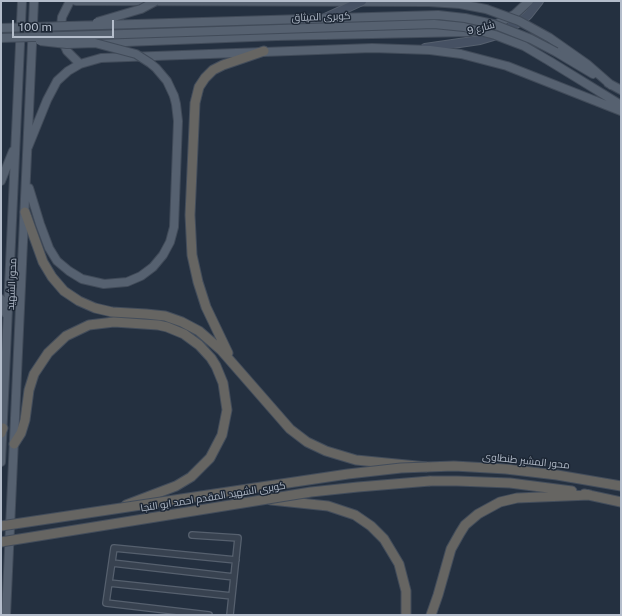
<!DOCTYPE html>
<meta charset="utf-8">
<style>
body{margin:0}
#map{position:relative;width:622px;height:616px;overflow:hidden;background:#243040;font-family:"Public Sans",sans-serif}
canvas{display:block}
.frame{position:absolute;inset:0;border:2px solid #b4bdcb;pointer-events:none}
.scale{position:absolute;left:12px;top:20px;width:102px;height:18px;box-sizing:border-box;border:2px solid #b4bdcb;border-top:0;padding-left:5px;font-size:12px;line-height:14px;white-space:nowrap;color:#b4bdcb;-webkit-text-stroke:3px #1d2735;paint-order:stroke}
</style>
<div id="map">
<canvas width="622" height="616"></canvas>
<div class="frame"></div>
<div class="scale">100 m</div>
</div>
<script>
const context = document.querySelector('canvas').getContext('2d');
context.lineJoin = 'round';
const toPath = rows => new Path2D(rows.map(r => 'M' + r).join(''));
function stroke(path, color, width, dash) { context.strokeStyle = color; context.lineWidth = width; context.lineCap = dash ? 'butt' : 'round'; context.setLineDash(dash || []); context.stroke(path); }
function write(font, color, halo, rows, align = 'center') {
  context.font = font + ' "Public Sans",Cairo,sans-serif'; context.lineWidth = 3; context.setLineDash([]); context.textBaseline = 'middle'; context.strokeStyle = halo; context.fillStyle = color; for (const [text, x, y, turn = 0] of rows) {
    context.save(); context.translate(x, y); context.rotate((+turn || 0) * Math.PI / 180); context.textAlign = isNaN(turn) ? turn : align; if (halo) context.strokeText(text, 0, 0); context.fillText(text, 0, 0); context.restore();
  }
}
const minor = toPath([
 [192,535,238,538,230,615],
 [112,563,234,577],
 [109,583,232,596],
 [209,615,106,603,114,548,236,560]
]);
const secondary = toPath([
 [425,48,480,40,497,35,521,21,528,15,539,1]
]);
const primary = toPath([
 [70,1,62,17,60,35,67,51,80,64],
 [76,1,429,2,460,4,486,9],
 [550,38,587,64,611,85],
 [100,43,277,36,468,32,485,29,501,22,515,14,529,1],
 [556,52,593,74],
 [551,62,621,105],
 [608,83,621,90],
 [28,147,47,100,57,81,68,71,80,64,101,58,372,48,430,50,461,54,507,66,621,111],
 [1,181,13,151],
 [29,188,40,224,49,248,57,261,69,271,82,279,104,284,127,282,141,276,153,267,163,255,170,242,174,227,178,121,176,104,174,96],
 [1,299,6,314],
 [1,462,22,1],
 [6,615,34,1]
]);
const trunk = toPath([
 [25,212,43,262,52,277,64,291,79,301,95,308,112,312,146,314,165,316,182,322,199,331,221,350,290,429,307,442,326,451,356,460,427,467,454,466,506,469,557,475,621,486],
 [228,353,206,307,198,282,192,255,190,215,195,103,199,87,205,78,213,70,223,65,264,51],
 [1,433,3,428],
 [14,444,21,433,25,420,29,390,34,374,48,353,66,336,89,325,114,322,158,325,167,327,184,334,199,345,211,358,216,366,223,383,227,410,222,435,210,458,191,477,176,486,126,505],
 [430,481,457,481,510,483,572,491],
 [584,494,621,502],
 [271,500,328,506,355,515,371,526,384,539,399,564,406,591,406,615],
 [431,615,438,595,451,549,460,533,465,525,478,514,500,502,517,498,590,495]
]);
stroke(minor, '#56606e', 8);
stroke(secondary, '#56606e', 10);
stroke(primary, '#414b59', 10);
stroke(trunk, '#434d5b', 11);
stroke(minor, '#384250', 5.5);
stroke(secondary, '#465163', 8);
stroke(primary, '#566170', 8);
stroke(trunk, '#666562', 9);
const secondaryBridge = toPath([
 [325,18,362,1]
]);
const primaryBridge = toPath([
 [486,9,519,21,550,38],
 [97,22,141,9,156,1],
 [1,28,438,15,465,18,493,24,531,39,556,52],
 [1,38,434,24,464,27,495,35,524,46,551,62],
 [40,41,67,44,95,43,136,54,150,63,156,68,167,81,174,96]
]);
const trunkBridge = toPath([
 [1,526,348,474,401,468,427,467],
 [1,542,311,492,358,487,430,481]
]);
stroke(secondaryBridge, '#56606e', 10, []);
stroke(primaryBridge, '#414b59', 10, []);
stroke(trunkBridge, '#434d5b', 11, []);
stroke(secondaryBridge, '#465163', 8);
stroke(primaryBridge, '#566170', 8);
stroke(trunkBridge, '#666562', 9);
write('10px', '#b4bdcb', '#1d2735', [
 ["كوبرى الميثاق",321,17,-2],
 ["شارع 9",481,28,-14],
 ["محور الشهيد",12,284,-87],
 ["محور المشير طنطاوى",526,461,6],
 ["كوبرى الشهيد المقدم احمد ابو النجا",213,497,-9]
]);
</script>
